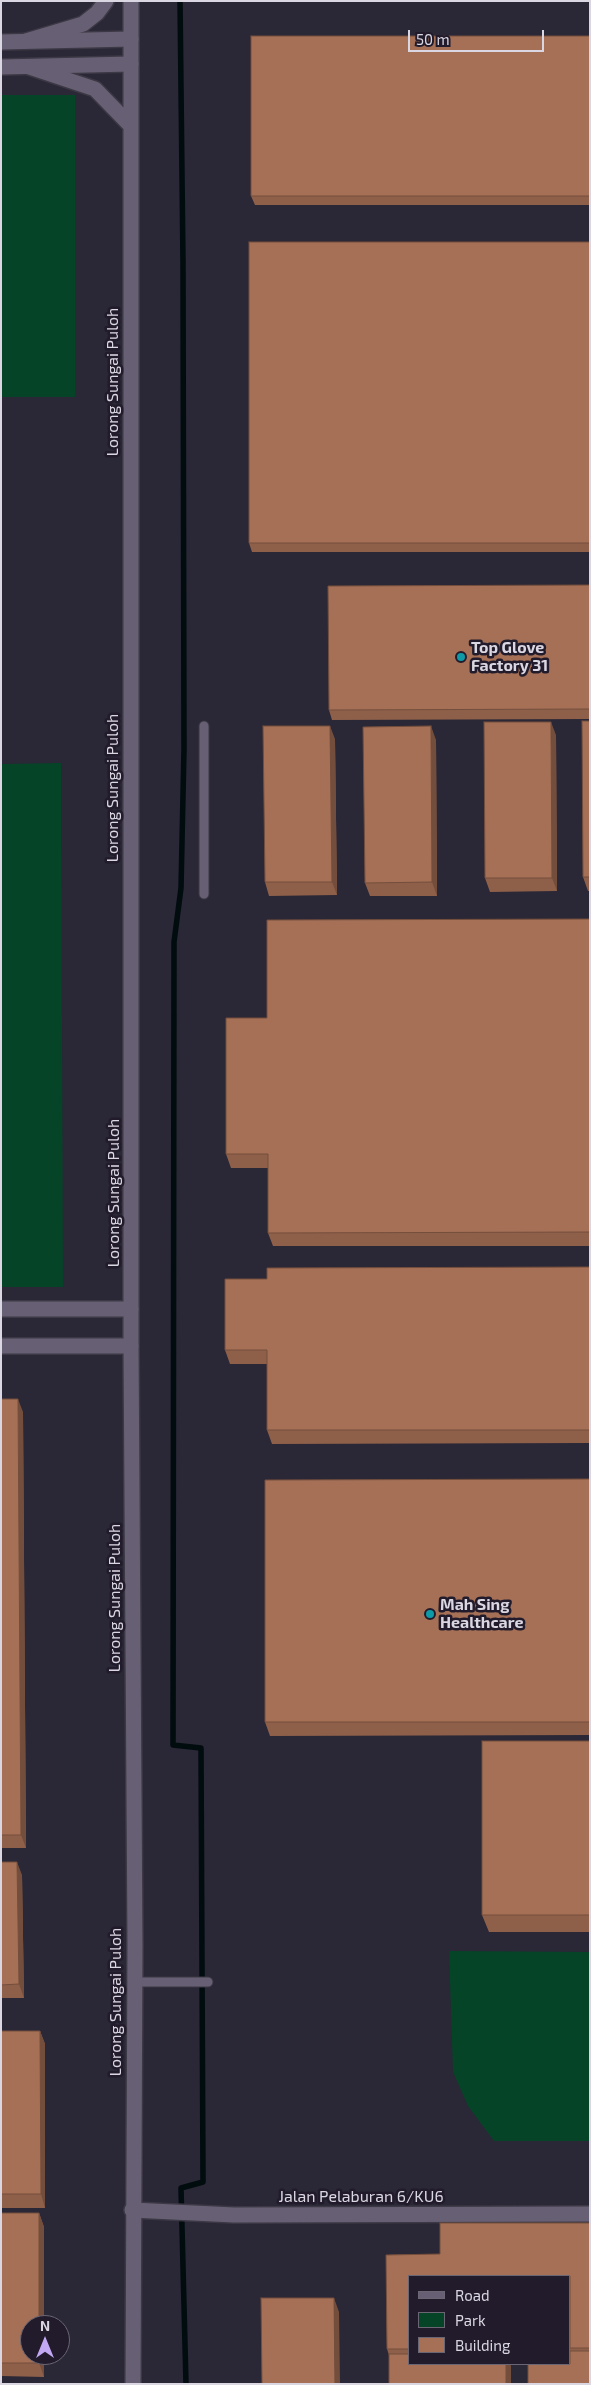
<!DOCTYPE html>
<style>
body{margin:0}
#map{position:relative;width:591px;height:2385px;overflow:hidden;background:#211b2b;font-family:"Exo 2",sans-serif}
canvas{display:block}
.frame{position:absolute;inset:0;border:2px solid #dbd7e2;pointer-events:none}
.legend{position:absolute;left:408px;top:2275px;width:162px;height:90px;box-sizing:border-box;background:#211b2b;border:1px solid #6b6674;margin:0;padding:6px 9px;list-style:none;font-size:15px;color:#dbd7e2}
.legend li{display:flex;align-items:center;gap:10px;height:25px}
.legend b{width:25px;border:1px solid #6b6674}
.north{position:absolute;left:20px;top:2315px;width:50px;height:50px;box-sizing:border-box;background:#211b2b;border:1px solid #6b6674;border-radius:50%;rotate:0deg;font-size:14px;font-weight:700;line-height:20px;text-align:center;color:#dbd7e2}
.north::after{content:'';display:block;margin:auto;width:18px;height:22px;background:#c2a7f2;clip-path:polygon(50% 0,100% 100%,50% 72%,0 100%)}
.scale{position:absolute;left:408px;top:30px;width:136px;height:22px;box-sizing:border-box;border:2px solid #dbd7e2;border-top:0;padding-left:6px;font-size:15px;line-height:18px;white-space:nowrap;color:#dbd7e2;-webkit-text-stroke:4px #211b2b;paint-order:stroke}
</style>
<div id="map">
<canvas width="591" height="2385"></canvas>
<div class="frame"></div>
<ul class="legend">
<li><b style="height:6px;background:#676074"></b>Road</li>
<li><b style="height:14px;background:#064428"></b>Park</li>
<li><b style="height:14px;background:#a57056"></b>Building</li>
</ul>
<div class="north">N</div>
<div class="scale">50 m</div>
</div>
<script>
const context = document.querySelector('canvas').getContext('2d');
context.lineJoin = 'round';
function fillPath(path, color) { context.fillStyle = color; context.fill(path, 'evenodd'); }
const toPath = rows => new Path2D(rows.map(r => 'M' + r).join(''));
function stroke(path, color, width, dash) { context.strokeStyle = color; context.lineWidth = width; context.lineCap = dash ? 'butt' : 'round'; context.setLineDash(dash || []); context.stroke(path); }
function write(font, color, halo, rows, align = 'center') {
  context.font = font + ' "Exo 2",sans-serif'; context.lineWidth = 5; context.setLineDash([]); context.textBaseline = 'middle'; context.strokeStyle = halo; context.fillStyle = color; for (const [text, x, y, turn = 0] of rows) {
    context.save(); context.translate(x, y); context.rotate((+turn || 0) * Math.PI / 180); context.textAlign = isNaN(turn) ? turn : align; if (halo) context.strokeText(text, 0, 0); context.fillText(text, 0, 0); context.restore();
  }
}
fillPath(toPath([
 [1,1,590,1,590,2384,1,2384],
 [410,2276,570,2276,570,2364,410,2364],
 [30,2325,60,2325,60,2355,30,2355]
]), '#2a2736');
fillPath(toPath([
 [1,95,75,95,75,397,1,397],
 [61,763,63,1287,1,1287,1,764],
 [449,1951,590,1952,590,2141,494,2141,468,2106,453,2072]
]), '#064428');
stroke(toPath([
 [180,1,183,263,184,749,181,888,174,942,173,1745,201,1748,203,2182,181,2188,186,2384]
]), '#000c0e', 5.5);
const lane = toPath([
 [204,894,204,726],
 [134,1982,208,1982]
]);
const street = toPath([
 [1,42,131,39],
 [1,67,131,64],
 [1,1309,131,1309],
 [1,1346,131,1346],
 [132,2210,234,2215,590,2214]
]);
const secondary = toPath([
 [131,1,131,1346,135,1944,133,2384],
 [26,41,83,24,97,13,106,1],
 [29,67,95,89,131,126]
]);
stroke(lane, '#3d3845', 11);
stroke(street, '#3d3845', 18);
stroke(secondary, '#3d3845', 18);
stroke(lane, '#676074', 9);
stroke(street, '#676074', 15);
stroke(secondary, '#676074', 15);
fillPath(toPath([
 [590,36,590,205,255,205,251,196],
 [590,242,590,552,252,552,249,543],
 [590,585,590,719,332,720,329,710],
 [590,721,590,891,588,891,583,877],
 [556,735,557,891,490,892,485,878],
 [335,739,337,895,269,896,265,882],
 [436,740,437,896,370,896,365,883],
 [590,919,590,1246,273,1246,268,1233,268,1168,231,1168,226,1154,267,1018],
 [590,1267,590,1443,272,1444,267,1430,267,1364,230,1364,225,1350,267,1279],
 [1,1399,23,1412,26,1848,1,1848],
 [590,1479,590,1735,270,1736,265,1722],
 [590,1741,590,1932,489,1932,482,1915],
 [1,1862,22,1875,24,1998,1,1998],
 [1,2031,40,2031,45,2044,45,2208,1,2208],
 [1,2213,39,2213,44,2227,44,2377,1,2376],
 [440,2223,590,2223,590,2384,528,2384,528,2364,570,2364,570,2276,410,2276,410,2364,510,2364,511,2367,511,2384,389,2384,389,2355,387,2349,386,2255,440,2254]
]), '#8e604a');
fillPath(toPath([
 [551,722,556,735,557,891,552,878],
 [330,726,335,739,337,895,332,882],
 [431,726,436,740,437,896,432,882],
 [18,1399,23,1412,26,1848,21,1835],
 [17,1862,22,1875,24,1998,19,1984],
 [40,2031,45,2044,45,2208,41,2194],
 [39,2213,44,2227,44,2325,39,2325],
 [334,2298,339,2312,340,2384,335,2384],
 [39,2355,44,2355,44,2377,39,2363],
 [506,2364,510,2364,511,2367,511,2384,506,2384]
]), '#744e3c');
const building = toPath([
 [251,36,590,36,590,196,251,196,251,36],
 [249,242,590,242,590,543,249,543,249,242],
 [590,585,590,709,329,710,328,586,590,585],
 [582,721,590,721,590,877,583,877,582,721],
 [484,722,551,722,552,878,485,878,484,722],
 [263,726,330,726,332,882,265,882,263,726],
 [431,726,432,882,365,883,363,727,431,726],
 [590,919,590,1232,268,1233,268,1154,226,1154,226,1018,267,1018,267,920,590,919],
 [590,1267,590,1430,267,1430,267,1350,225,1350,225,1279,267,1279,267,1268,590,1267],
 [1,1399,18,1399,21,1835,1,1835,1,1399],
 [590,1479,590,1722,265,1722,265,1480,590,1479],
 [482,1741,590,1741,590,1915,482,1915,482,1741],
 [1,1862,17,1862,19,1984,1,1985,1,1862],
 [1,2031,40,2031,41,2194,1,2194,1,2031],
 [1,2213,39,2213,39,2325,30,2325,30,2355,39,2355,39,2363,1,2363,1,2213],
 [440,2223,590,2223,590,2348,570,2348,570,2276,410,2276,410,2349,387,2349,386,2255,440,2254,440,2223],
 [261,2298,334,2298,335,2384,262,2384,261,2298],
 [570,2351,590,2351,590,2384,528,2384,528,2364,570,2364,570,2351],
 [389,2354,410,2354,410,2364,506,2364,506,2384,389,2384,389,2354]
]);
fillPath(building, '#a57056');
stroke(building, '#744e3c', 1);
for (const [x, y, r, color] of [
 [461,657,5,"#0f9aa8"],
 [430,1614,5,"#0f9aa8"]
]) { const dot = new Path2D(); dot.arc(x, y, r, 0, 2 * Math.PI); context.fillStyle = color; context.fill(dot); stroke(dot, '#211b2b', 2); }
write('16px', '#dbd7e2', '#211b2b', [
 ["Lorong Sungai Puloh",113,382,-90],
 ["Lorong Sungai Puloh",113,788,-90],
 ["Lorong Sungai Puloh",114,1193,-90],
 ["Lorong Sungai Puloh",115,1598,-90],
 ["Lorong Sungai Puloh",116,2002,-90],
 ["Jalan Pelaburan 6/KU6",361,2197]
]);
write('bold 16px', '#dbd7e2', '#211b2b', [
 ["Top Glove",471,648],
 ["Factory 31",471,666],
 ["Mah Sing",440,1605],
 ["Healthcare",440,1623]
], 'left');
</script>
